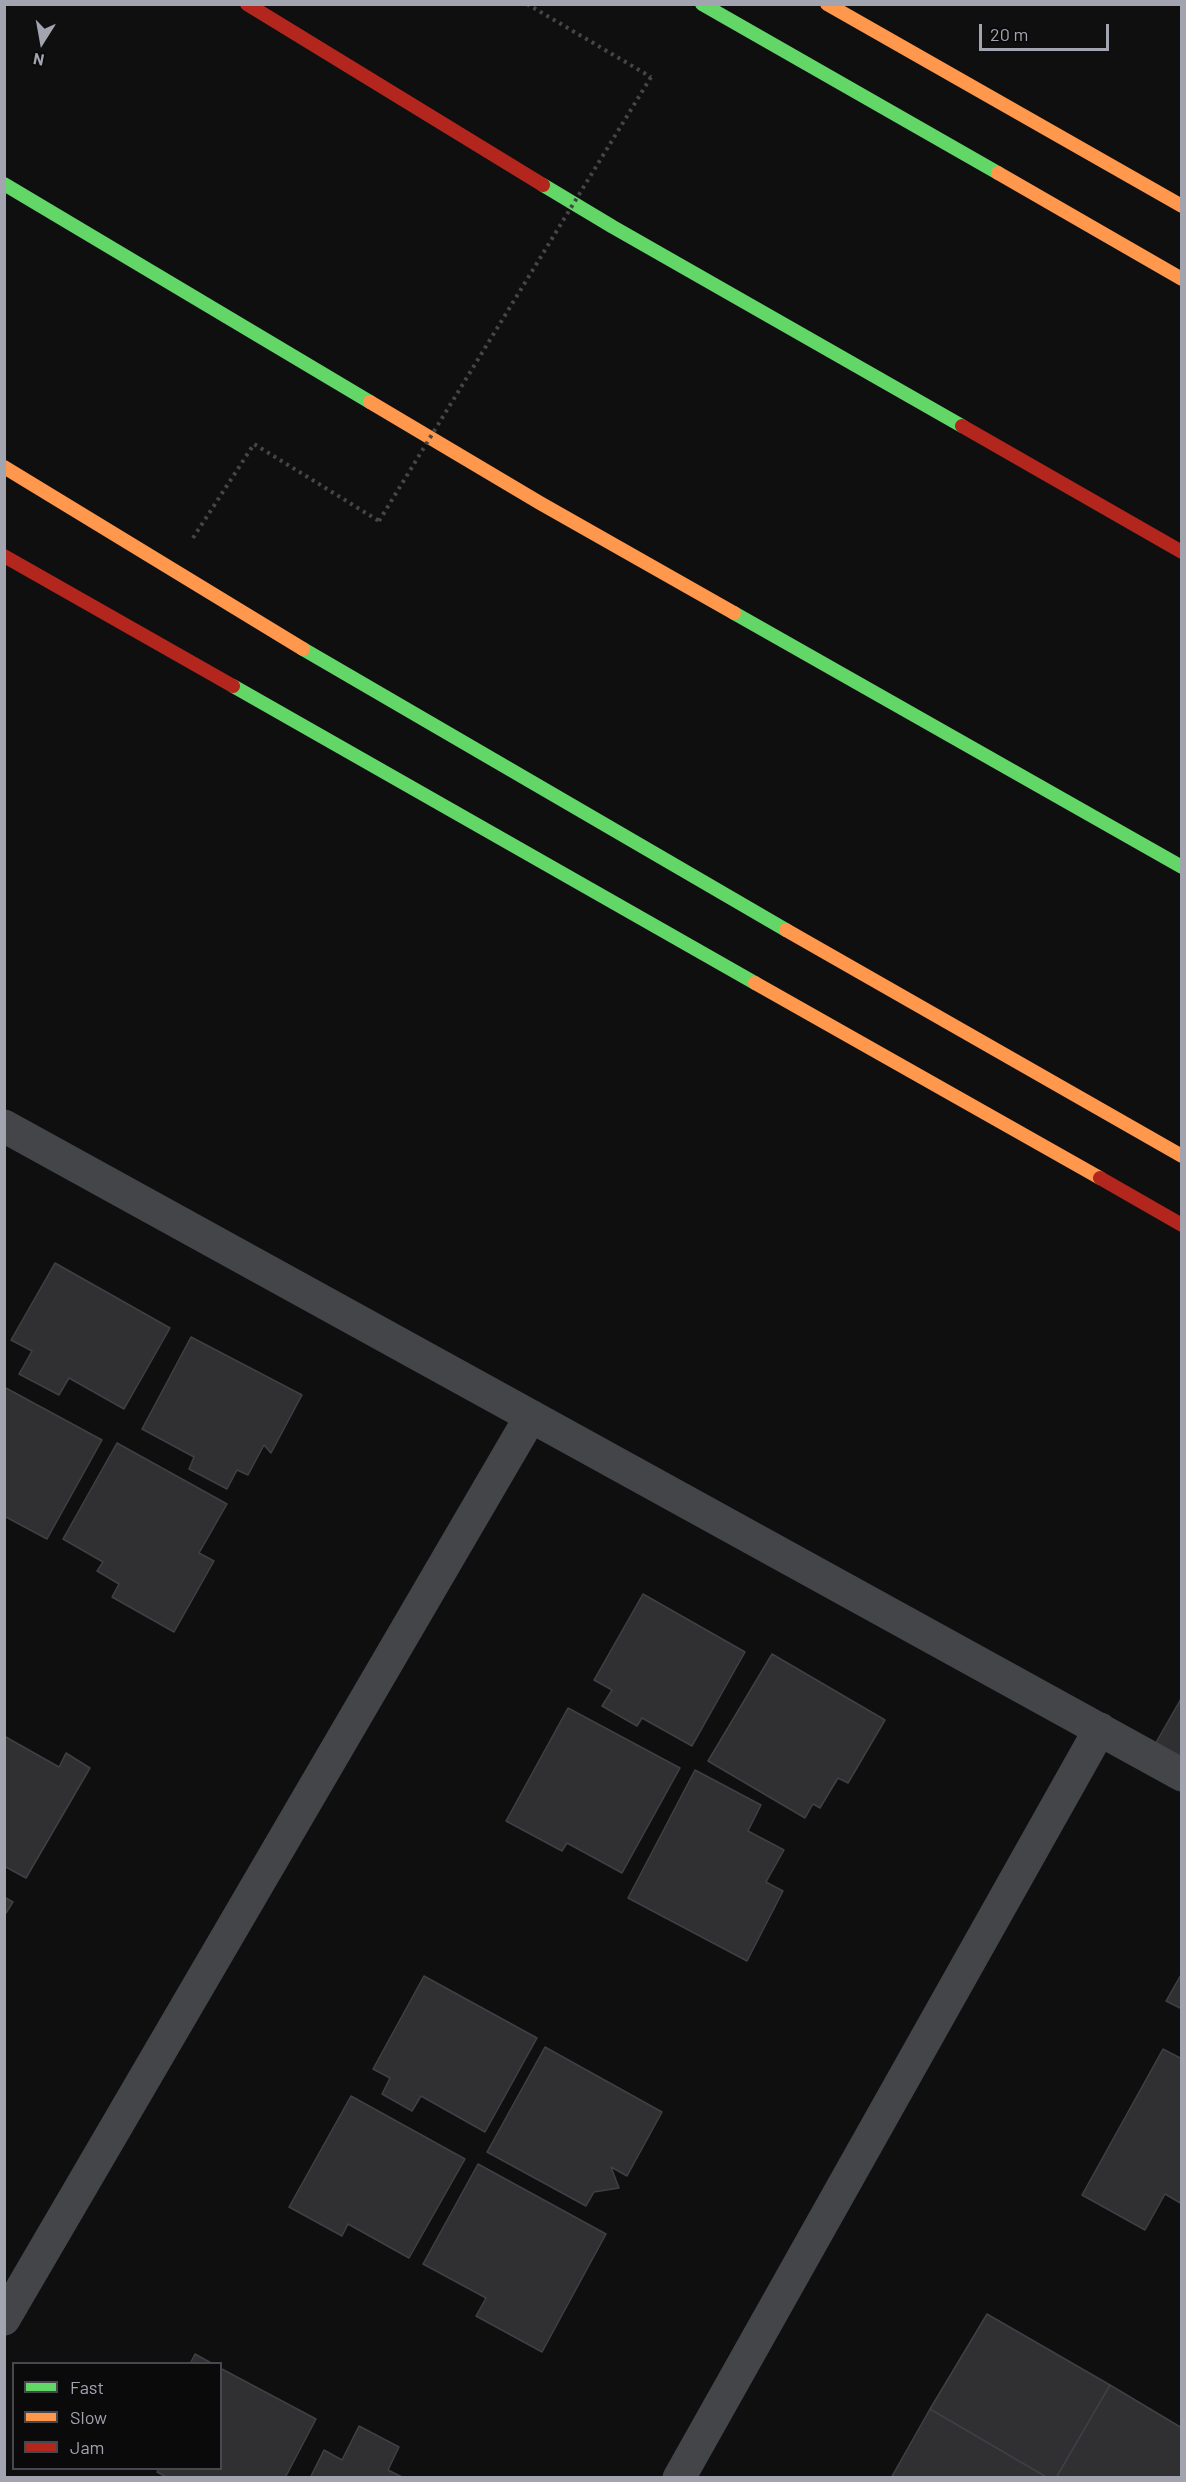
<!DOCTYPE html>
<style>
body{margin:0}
#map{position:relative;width:1186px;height:2482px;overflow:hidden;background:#0f0f10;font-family:Barlow,sans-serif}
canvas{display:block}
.frame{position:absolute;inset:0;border:6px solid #a2a4b0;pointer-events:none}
.legend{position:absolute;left:12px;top:2362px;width:210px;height:108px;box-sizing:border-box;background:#0b0a0b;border:2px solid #47484d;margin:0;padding:8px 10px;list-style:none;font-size:18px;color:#a2a4b0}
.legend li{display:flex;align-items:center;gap:12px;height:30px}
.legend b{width:30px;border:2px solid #47484d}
.north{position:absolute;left:12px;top:12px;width:60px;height:60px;-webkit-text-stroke:4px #0b0a0b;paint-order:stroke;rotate:191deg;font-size:16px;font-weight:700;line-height:24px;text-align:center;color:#a2a4b0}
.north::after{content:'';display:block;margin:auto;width:21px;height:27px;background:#a2a4b0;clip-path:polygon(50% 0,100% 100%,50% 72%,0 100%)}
.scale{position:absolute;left:979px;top:24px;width:130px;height:27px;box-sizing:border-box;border:3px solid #a2a4b0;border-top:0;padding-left:8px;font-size:18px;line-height:21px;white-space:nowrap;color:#a2a4b0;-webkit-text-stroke:4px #0b0a0b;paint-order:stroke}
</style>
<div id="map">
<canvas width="1186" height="2482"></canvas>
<div class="frame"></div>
<ul class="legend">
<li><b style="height:8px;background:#63d668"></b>Fast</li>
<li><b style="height:8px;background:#ff974d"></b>Slow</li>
<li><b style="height:8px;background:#b3261e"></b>Jam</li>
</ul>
<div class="north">N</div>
<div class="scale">20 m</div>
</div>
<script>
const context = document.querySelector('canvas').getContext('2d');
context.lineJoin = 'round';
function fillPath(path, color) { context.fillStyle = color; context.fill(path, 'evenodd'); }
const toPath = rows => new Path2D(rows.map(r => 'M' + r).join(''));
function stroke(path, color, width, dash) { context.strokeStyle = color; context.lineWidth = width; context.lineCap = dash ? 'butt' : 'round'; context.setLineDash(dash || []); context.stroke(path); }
const building = toPath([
 [55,1263,170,1328,124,1409,69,1378,59,1395,19,1374,32,1351,11,1340,55,1263],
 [191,1337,302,1395,271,1453,264,1445,248,1475,237,1470,227,1489,189,1469,194,1457,142,1429,191,1337],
 [4,1387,102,1440,47,1539,4,1516,4,1387],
 [117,1443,227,1504,199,1553,214,1561,174,1632,112,1597,119,1584,97,1571,103,1562,63,1539,117,1443],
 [643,1594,745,1652,692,1746,642,1718,637,1726,602,1706,612,1690,594,1680,643,1594],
 [772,1654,885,1720,848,1783,838,1778,820,1808,813,1804,805,1818,708,1761,772,1654],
 [1182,1697,1182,1761,1154,1746,1182,1697],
 [568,1708,680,1768,622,1873,567,1843,562,1851,506,1821,568,1708],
 [4,1736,59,1767,66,1753,90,1768,26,1878,4,1866,4,1736],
 [695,1770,761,1805,748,1831,784,1850,766,1882,783,1891,747,1961,628,1898,695,1770],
 [4,1897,13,1902,4,1916,4,1897],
 [1182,1973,1182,2009,1166,2001,1182,1973],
 [424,1976,537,2038,485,2132,421,2096,412,2111,382,2094,390,2078,373,2069,424,1976],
 [545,2047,662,2112,627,2176,611,2167,619,2188,594,2192,586,2206,487,2152,545,2047],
 [1163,2049,1182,2059,1182,2204,1165,2194,1145,2230,1082,2195,1163,2049],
 [351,2096,465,2159,409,2258,348,2224,342,2236,289,2207,351,2096],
 [478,2164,606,2234,542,2352,476,2316,486,2298,423,2264,478,2164],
 [987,2314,1110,2385,1056,2478,1048,2478,930,2409,987,2314],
 [195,2354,213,2364,190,2364,195,2354],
 [220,2368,316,2419,285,2478,168,2478,157,2472,159,2468,220,2468,220,2368],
 [1110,2385,1182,2428,1182,2478,1056,2478,1110,2385],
 [930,2409,1048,2478,891,2478,930,2409],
 [359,2426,399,2447,388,2470,404,2478,310,2478,324,2450,342,2460,359,2426]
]);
fillPath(building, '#303033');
stroke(building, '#3f4043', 1.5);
stroke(toPath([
 [527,4,651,77],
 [193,538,254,444,379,521]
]), '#46464a', 4, [3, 4.5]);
stroke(toPath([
 [4,1126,1182,1775],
 [4,2319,531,1416],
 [679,2478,1100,1729]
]), '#444549', 33);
stroke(toPath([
 [702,4,998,173],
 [4,184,370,402],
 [543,185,613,227,962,426],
 [734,613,1182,867],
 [303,649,786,930],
 [233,686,755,983]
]), '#63d668', 14);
stroke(toPath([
 [827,4,1182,206],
 [998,173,1182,279],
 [370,402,540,503,734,613],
 [4,467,303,649],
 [786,930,1182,1156],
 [755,983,1100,1178]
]), '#ff974d', 14);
stroke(toPath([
 [247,4,543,185],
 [962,426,1182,552],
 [4,556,233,686],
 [1100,1178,1182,1225]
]), '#b3261e', 14);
stroke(toPath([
 [379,521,651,77]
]), '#46464a', 4, [3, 4.5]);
</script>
